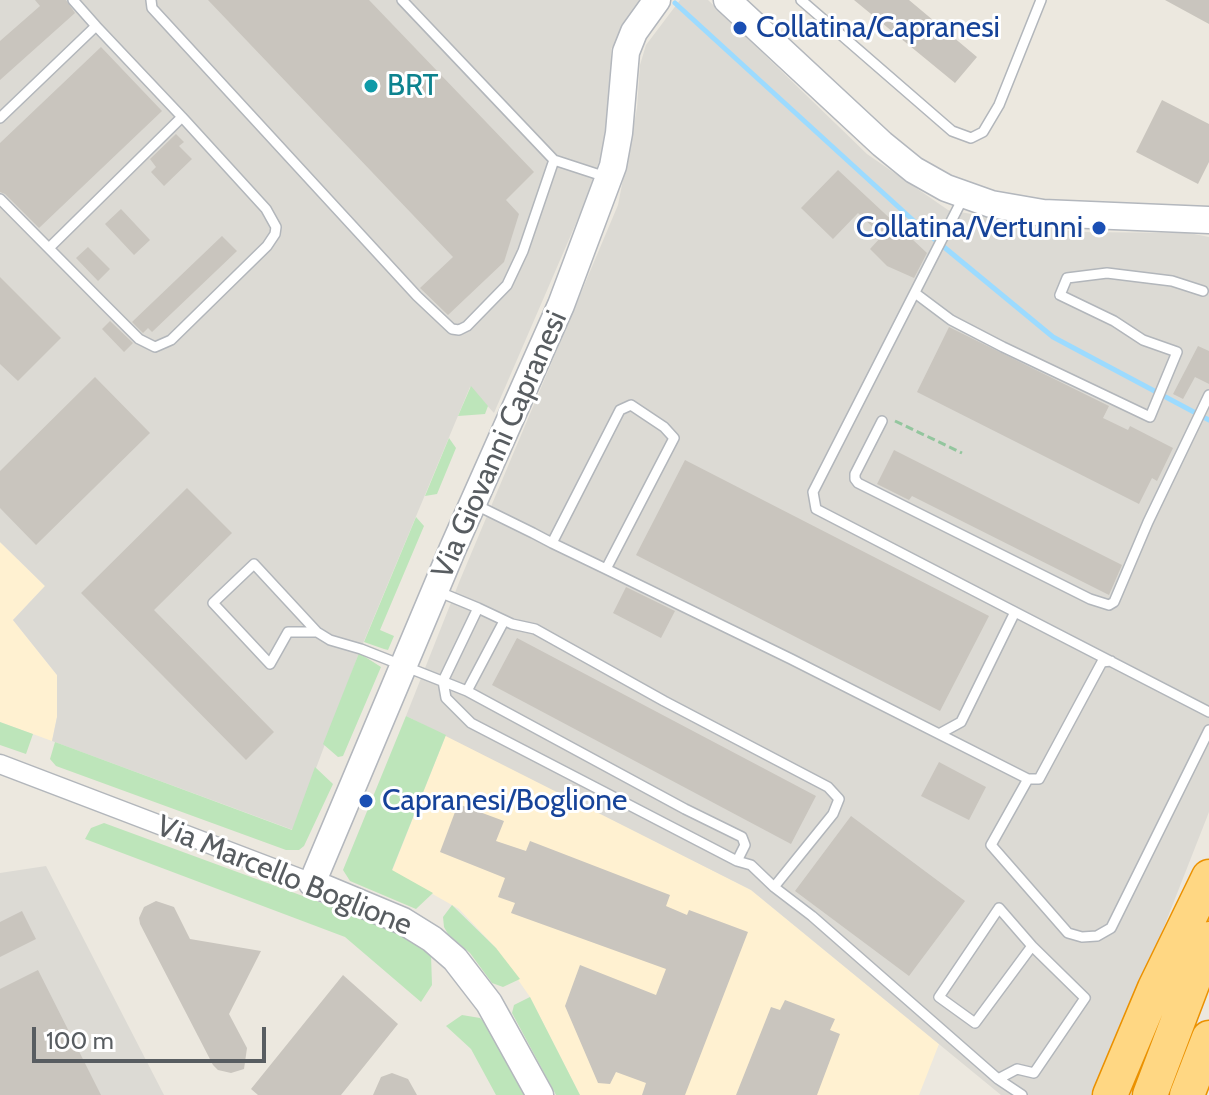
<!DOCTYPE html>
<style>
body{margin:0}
#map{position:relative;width:1209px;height:1095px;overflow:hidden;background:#ece8df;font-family:Cabin,sans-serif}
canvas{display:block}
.scale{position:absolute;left:32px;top:1027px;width:234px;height:36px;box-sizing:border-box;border:4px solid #585d61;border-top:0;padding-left:10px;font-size:24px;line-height:28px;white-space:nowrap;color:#585d61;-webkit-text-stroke:6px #fff;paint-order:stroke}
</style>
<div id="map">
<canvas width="1209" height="1095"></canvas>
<div class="scale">100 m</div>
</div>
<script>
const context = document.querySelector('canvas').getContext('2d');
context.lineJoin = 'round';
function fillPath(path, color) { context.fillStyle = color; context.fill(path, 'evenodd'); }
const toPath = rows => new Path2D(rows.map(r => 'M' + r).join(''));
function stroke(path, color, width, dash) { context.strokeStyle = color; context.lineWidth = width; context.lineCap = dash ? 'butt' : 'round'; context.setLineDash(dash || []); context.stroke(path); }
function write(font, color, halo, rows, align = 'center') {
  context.font = font + ' Cabin,sans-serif'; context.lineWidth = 6; context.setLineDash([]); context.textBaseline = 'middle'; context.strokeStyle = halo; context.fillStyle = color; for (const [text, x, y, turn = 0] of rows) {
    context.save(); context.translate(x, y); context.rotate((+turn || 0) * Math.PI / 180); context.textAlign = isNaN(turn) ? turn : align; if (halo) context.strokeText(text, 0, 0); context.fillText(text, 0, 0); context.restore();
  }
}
fillPath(toPath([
 [0,542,45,586,13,620,57,675,57,717,52,741,0,722],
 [446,735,751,890,939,1044,919,1095,580,1095,530,997,496,948,459,909,392,871]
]), '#fff1d1');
fillPath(toPath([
 [0,0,642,0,611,49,611,106,607,138,586,200,494,413,470,387,359,653,293,830,52,741,57,717,57,675,13,620,45,586,0,542],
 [680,0,708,0,867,154,948,210,1076,232,1189,233,1209,237,1209,812,1098,1095,1001,1095,751,890,406,716,460,580,618,205,637,108,640,65,646,45],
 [46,866,164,1095,0,1095,0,873]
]), '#dcdad4');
fillPath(toPath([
 [471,386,488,406,485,414,458,416],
 [449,438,456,448,437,494,425,496],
 [416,517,424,526,380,630,394,636,388,650,384,649,364,642],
 [359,653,381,667,343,756,338,757,323,744],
 [406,716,446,735,392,870,433,893,416,909,350,881,343,870],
 [0,722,33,734,26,754,0,745],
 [55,742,292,830,315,767,333,784,304,846,299,850,286,850,56,766,50,759],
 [104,823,379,924,411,939,431,955,432,985,421,1002,345,937,85,839,91,828],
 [452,905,496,948,520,979,503,987,492,983,470,953,448,934,444,927,443,917],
 [530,997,580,1095,556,1095,512,1013,514,1005],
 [462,1015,480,1018,488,1026,524,1095,496,1095,471,1049,446,1026]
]), '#bde5ba');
stroke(toPath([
 [675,3,927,233,1053,337,1209,420]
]), '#9cdbff', 5);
fillPath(toPath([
 [35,0,66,0,75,13,0,80,0,41,40,6],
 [208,0,369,0,534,172,506,200,519,214,504,262,448,315,420,288,453,257],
 [854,0,909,0,977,57,955,83],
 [1165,0,1209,0,1209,24],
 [101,47,162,111,39,228,5,194,0,192,0,143],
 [1162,100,1209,124,1209,162,1198,184,1136,152],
 [176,134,184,142,179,146,192,159,164,186,151,172,156,167,150,159],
 [838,170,927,253,914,278,887,266,870,249,882,236,858,213,833,239,801,208],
 [121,209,150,240,134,255,105,224],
 [222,236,237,251,152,332,148,328,143,333,132,322],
 [88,247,110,269,98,281,76,258],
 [0,277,61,338,18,381,0,364],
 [110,321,133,343,124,352,102,329],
 [949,327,1109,406,1103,418,1128,430,1130,426,1173,448,1157,481,1152,478,1139,504,917,392],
 [1198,346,1209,351,1209,384,1195,377,1183,399,1173,394],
 [95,377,150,433,36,545,0,508,0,471],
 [894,450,1122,565,1109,595,912,496,909,500,877,484],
 [685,460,989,616,940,711,636,555],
 [187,488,232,533,154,610,274,732,246,760,81,593],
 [626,587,675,611,661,638,613,613],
 [517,638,816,796,791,844,492,685],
 [939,762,986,787,969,820,921,796],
 [458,804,504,821,496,841,526,851,530,841,670,895,666,906,687,915,689,910,748,932,685,1095,642,1095,646,1083,616,1072,610,1084,598,1083,565,1006,580,965,656,995,666,969,511,913,515,903,498,897,505,878,440,852],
 [851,816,965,901,909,976,795,891],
 [156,901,174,907,190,939,261,951,229,1014,247,1048,244,1069,231,1073,218,1070,213,1065,140,924,139,918,144,907],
 [22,911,36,939,0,957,0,922],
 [38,970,101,1095,0,1095,0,989],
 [343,975,398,1024,341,1095,258,1095,251,1089],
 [785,1000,835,1019,830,1030,840,1034,817,1095,736,1095,771,1007,780,1010],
 [392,1073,408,1079,417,1095,373,1095,381,1077]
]), '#c9c5be');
const lane = toPath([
 [151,0,152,8,417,296,452,329,459,330,467,326,507,285,523,251,554,160],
 [402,0,554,160,606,177],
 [801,0,952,131,971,138,983,132,999,105,1041,0],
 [96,26,182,117],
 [0,118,96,26,73,0],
 [964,196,813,492,816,509,1015,612],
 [0,199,103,303,139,339,155,347,171,340,267,246,275,234,276,227,266,209,182,117,49,248],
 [915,293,951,320,1003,347,1150,417,1177,352,1143,340,1114,321,1060,295,1067,278,1107,273,1172,281,1203,291],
 [882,421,855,474,855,479,858,483,1090,599,1109,605,1114,602,1148,522,1209,395],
 [474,504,533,533,552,543,606,569,674,438,664,427,631,405,620,410,552,543],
 [606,569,791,659,1028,779,991,845,1068,933,1082,937,1097,936,1111,928,1209,730],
 [437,591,478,608],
 [317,632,288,632,270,664,213,603,254,564,317,632,330,640,361,649,467,691,685,809,742,837,745,845,737,861],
 [467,691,504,621],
 [939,734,961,722,1015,612,1209,712],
 [1028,779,1039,779,1102,662,1111,661],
 [774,887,833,814,839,799,828,787,664,701,535,629,512,624,478,608,443,681,446,698,471,723,737,861,751,865,774,887,812,916,998,1079,1022,1095],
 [998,1079,1017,1069,1034,1073,1085,998,1032,946,999,908,939,997,975,1023,1032,946]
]);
const street = toPath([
 [0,764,312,883]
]);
const secondary = toPath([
 [727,0,882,144,914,170,946,188,991,204,1043,213,1209,220],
 [540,1095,489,1003,455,959,432,939,403,921,312,883,453,548,561,305,613,166,619,133,626,52,634,32,657,0]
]);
const highway = toPath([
 [1110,1095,1155,988,1209,877],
 [1150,1095,1209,939],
 [1187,1095,1209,1038]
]);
stroke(lane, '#b2b6bb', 12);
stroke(street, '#b2b6bb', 21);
stroke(secondary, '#b3b7bd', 29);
stroke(highway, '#eb9100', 37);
stroke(toPath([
 [895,421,962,453]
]), '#93c69e', 3, [8, 4]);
stroke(lane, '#fff', 9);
stroke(street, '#fff', 18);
stroke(secondary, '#fff', 26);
stroke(highway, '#ffd783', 34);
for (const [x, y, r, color] of [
 [740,28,8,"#1a4fb4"],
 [371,86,8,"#0f9aa8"],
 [1099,228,8,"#1a4fb4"],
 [366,801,8,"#1a4fb4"]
]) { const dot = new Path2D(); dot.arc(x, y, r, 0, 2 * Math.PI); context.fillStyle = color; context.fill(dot); stroke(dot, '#fff', 3); }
write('30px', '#164399', '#fff', [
 ["Collatina/Capranesi",756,28],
 ["Collatina/Vertunni",1083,228,"right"],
 ["Capranesi/Boglione",382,801]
], 'left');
write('30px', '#0d838f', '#fff', [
 ["BRT",387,86]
], 'left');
write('30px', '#585d61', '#fff', [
 ["Via Giovanni Capranesi",500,445,-66],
 ["Via Marcello Boglione",284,876,22]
]);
</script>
